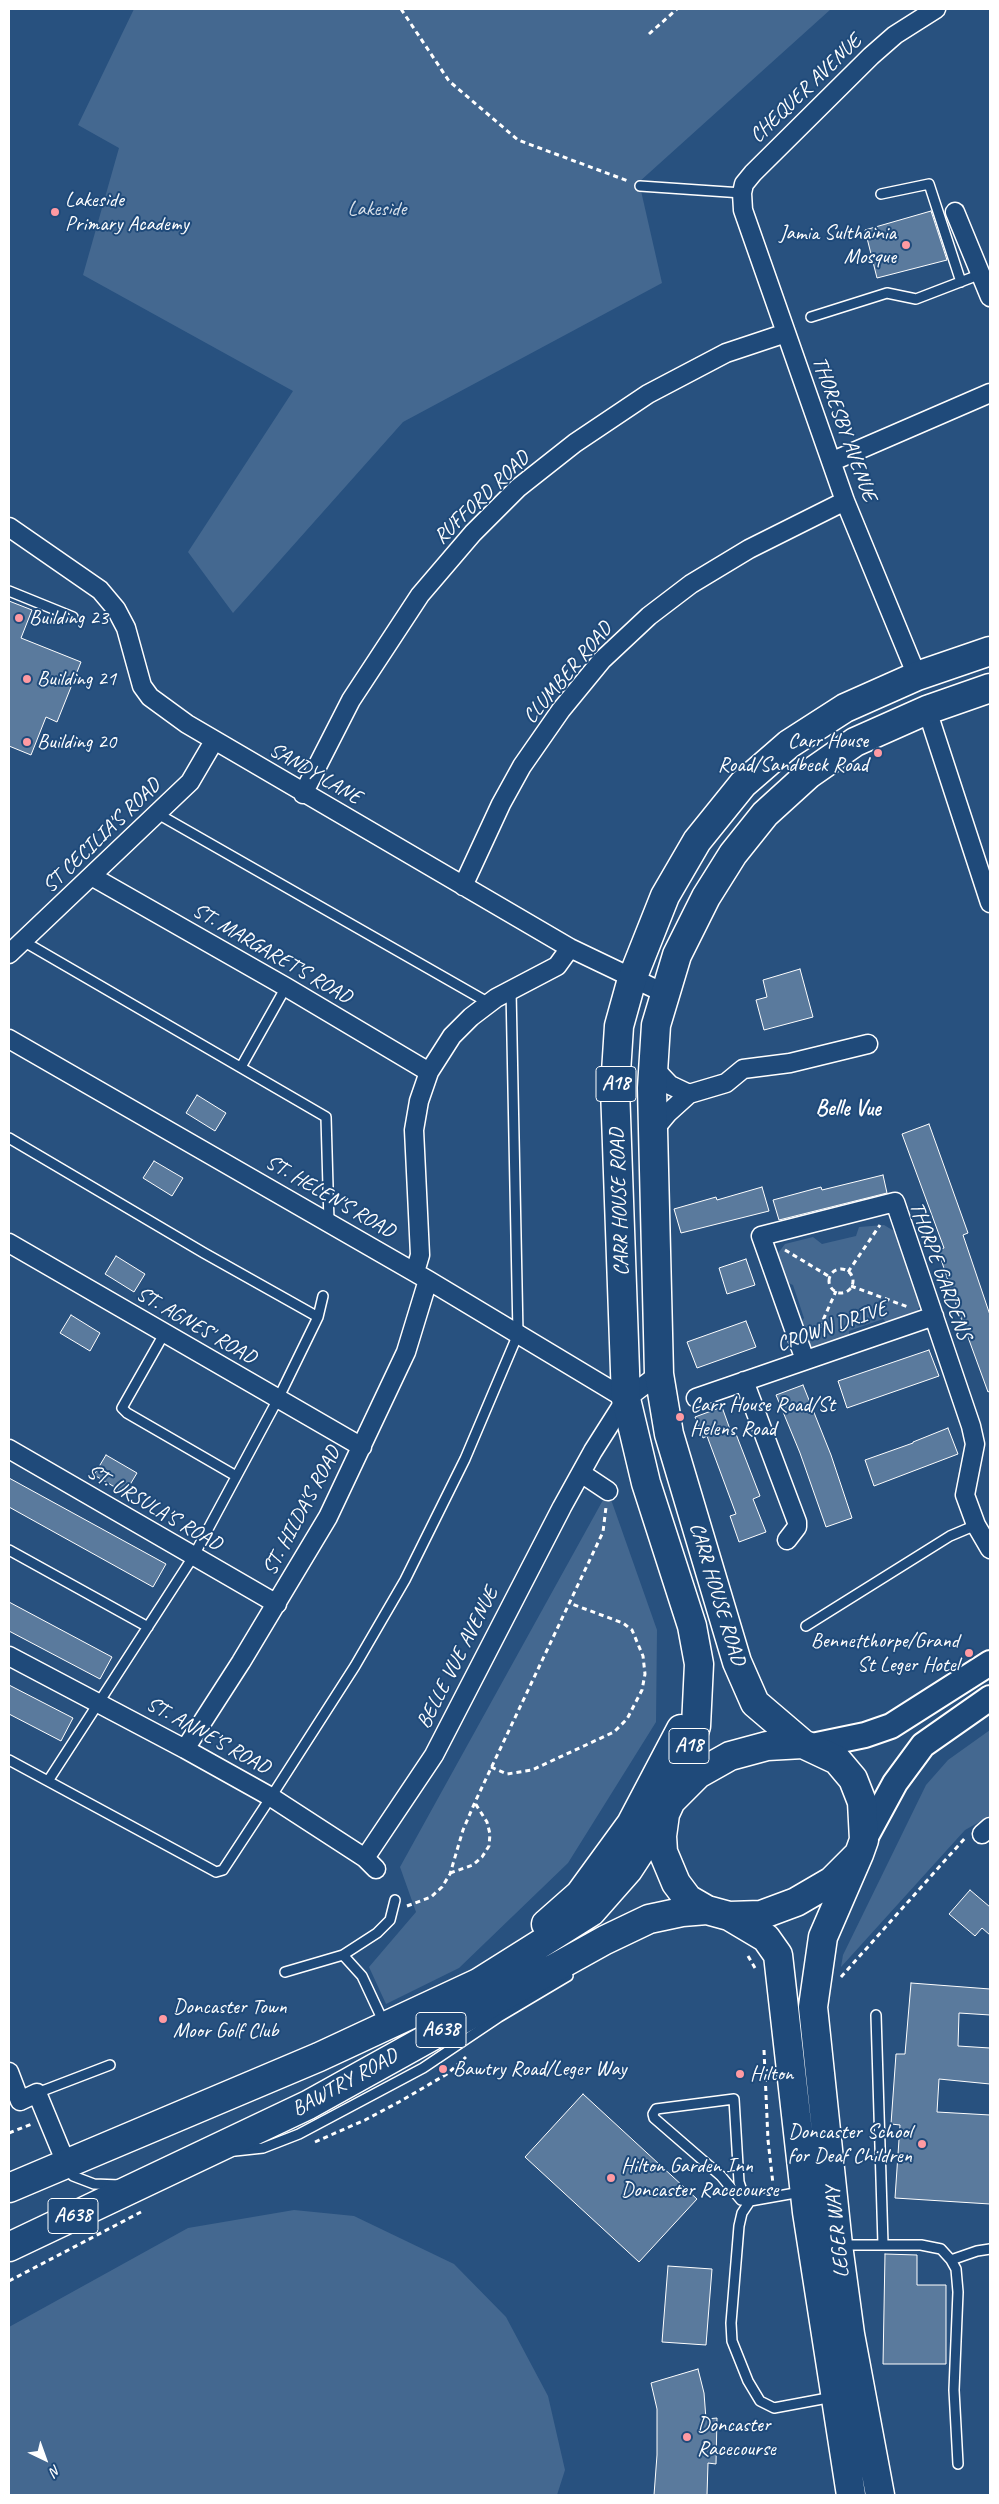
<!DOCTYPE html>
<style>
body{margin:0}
#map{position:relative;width:999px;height:2504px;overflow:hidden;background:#28517f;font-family:Caveat,sans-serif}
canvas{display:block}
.frame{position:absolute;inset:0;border:10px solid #fff;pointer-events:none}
.north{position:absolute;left:20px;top:2434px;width:50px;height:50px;-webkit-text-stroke:4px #1f4a7a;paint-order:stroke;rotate:138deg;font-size:14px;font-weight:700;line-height:20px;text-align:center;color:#fff}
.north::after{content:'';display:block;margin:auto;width:18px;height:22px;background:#fff;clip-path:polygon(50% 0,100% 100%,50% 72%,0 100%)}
</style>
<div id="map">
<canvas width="999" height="2504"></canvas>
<div class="frame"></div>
<div class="north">N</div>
</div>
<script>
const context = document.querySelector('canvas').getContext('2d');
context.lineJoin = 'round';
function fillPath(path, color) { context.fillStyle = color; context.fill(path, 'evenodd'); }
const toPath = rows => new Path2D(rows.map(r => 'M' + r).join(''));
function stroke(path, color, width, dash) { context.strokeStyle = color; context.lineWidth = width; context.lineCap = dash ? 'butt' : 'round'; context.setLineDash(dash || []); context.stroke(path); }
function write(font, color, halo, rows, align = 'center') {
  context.font = font + ' Caveat,sans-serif'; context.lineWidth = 4; context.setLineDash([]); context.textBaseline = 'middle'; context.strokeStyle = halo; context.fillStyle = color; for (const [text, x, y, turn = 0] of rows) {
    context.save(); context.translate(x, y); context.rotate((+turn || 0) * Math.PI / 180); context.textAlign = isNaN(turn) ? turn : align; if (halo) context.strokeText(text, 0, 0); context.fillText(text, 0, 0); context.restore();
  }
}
fillPath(toPath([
 [134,9,831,9,639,182,662,283,403,422,233,613,188,552,293,391,83,275,119,148,78,125],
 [884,1225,904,1237,900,1244,910,1280,917,1282,922,1300,916,1315,889,1325,883,1319,849,1331,849,1341,817,1352,808,1349,798,1326,804,1318,793,1285,784,1281,775,1257,785,1244,813,1237,822,1244,856,1236,859,1227],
 [608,1491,657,1630,656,1722,568,1863,459,1968,386,2004,369,1967,416,1912,400,1867],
 [990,1730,990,1816,965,1830,841,1967,843,1955,926,1785,948,1760],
 [294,2210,354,2216,454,2264,506,2317,548,2396,565,2470,557,2495,9,2495,9,2327,188,2228]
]), '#446890');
const building = toPath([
 [931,211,947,260,877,278,865,230,931,211],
 [9,601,32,610,21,638,81,662,57,722,46,717,31,755,9,746,9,601],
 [800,969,813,1017,764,1030,756,1000,767,997,763,980,800,969],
 [197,1095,226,1113,215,1131,186,1113,197,1095],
 [929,1124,968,1233,963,1235,990,1315,990,1391,988,1392,953,1296,938,1250,944,1248,902,1134,929,1124],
 [154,1161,183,1178,172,1196,143,1178,154,1161],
 [883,1175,887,1193,779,1220,773,1200,821,1187,822,1190,883,1175],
 [762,1187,769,1211,681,1233,674,1209,716,1197,717,1200,762,1187],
 [116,1256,145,1274,134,1292,105,1274,116,1256],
 [746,1259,755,1285,727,1294,719,1268,746,1259],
 [71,1315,100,1333,90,1351,60,1333,71,1315],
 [746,1321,756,1347,697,1368,687,1342,746,1321],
 [929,1350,939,1376,847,1408,838,1381,929,1350],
 [803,1385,831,1455,852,1518,826,1527,800,1453,776,1395,803,1385],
 [722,1407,732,1435,736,1434,760,1496,753,1499,766,1532,739,1542,730,1516,736,1514,707,1436,703,1438,695,1417,722,1407],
 [948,1428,958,1454,874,1486,865,1460,913,1443,913,1442,948,1428],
 [106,1455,137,1473,125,1493,94,1475,106,1455],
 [9,1478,166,1564,153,1587,9,1507,9,1478],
 [9,1602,112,1657,100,1679,9,1631,9,1602],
 [9,1685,73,1718,61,1741,9,1714,9,1685],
 [970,1890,990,1907,990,1935,982,1928,975,1936,949,1914,970,1890],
 [911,1983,990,1989,990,2015,959,2013,958,2046,990,2048,990,2084,939,2079,937,2112,990,2115,990,2204,895,2198,900,2125,891,2124,896,2054,905,2054,911,1983],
 [583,2094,697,2199,639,2262,525,2157,583,2094],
 [885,2254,917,2255,917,2285,946,2285,946,2364,883,2364,885,2254],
 [668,2266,712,2269,706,2345,662,2342,668,2266],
 [698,2369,704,2393,706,2419,717,2418,716,2464,708,2463,707,2495,654,2495,657,2455,657,2409,651,2383,698,2369]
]);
fillPath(building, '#5a7a9d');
stroke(building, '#fff', 1);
const lane = toPath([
 [640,186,742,193],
 [881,194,929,184,961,282],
 [811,317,887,293,916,299,981,274],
 [9,591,73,617],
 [158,814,489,1003],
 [23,941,326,1117,329,1222],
 [241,1067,286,987],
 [9,1138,204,1253,318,1317],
 [164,1334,122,1408,127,1413,236,1476],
 [9,1550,148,1627],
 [806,1626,950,1536,976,1525],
 [9,1760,216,1872,223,1870,271,1797,355,1666,405,1580,465,1459,518,1334,511,990],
 [48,1781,193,1557,278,1399,318,1317,323,1296],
 [343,1955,362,1976,384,2023],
 [285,1972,343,1955,377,1933,390,1920,395,1900],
 [876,2015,883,2244],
 [37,2093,110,2065],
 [235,2151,263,2148,299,2134,423,2068,499,2017,568,1976],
 [68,2166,73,2176,94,2184,120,2185],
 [750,2201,742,2191,739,2182,734,2099,656,2109,653,2114,654,2118,721,2176,741,2200,750,2201,801,2192],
 [750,2201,742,2213,739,2226,731,2323,732,2341,748,2381,760,2401,774,2408,833,2397],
 [841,2245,921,2245,941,2249,951,2260,956,2269,958,2292,954,2390,958,2464],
 [951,2260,977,2251,990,2249]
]);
const street = toPath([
 [955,212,990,297],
 [833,461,990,393],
 [9,527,100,590,116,609,126,628,142,686,150,697,187,724,570,948,664,993],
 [917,676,845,501,743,210,742,193,744,184,753,173,871,56,895,35,936,9],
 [927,710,990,903],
 [303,794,351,700,420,595,473,533,518,488,575,443,648,394,726,353,786,333],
 [93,877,286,987,429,1072],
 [463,886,501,804,522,766,561,710,602,660,649,616,691,584,749,549,845,501],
 [9,954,190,782,214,741],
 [9,1039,428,1280,626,1399],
 [653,1067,670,1085,689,1094],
 [653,1131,668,1113,689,1094,726,1083,743,1069,790,1063,868,1044],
 [9,1243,362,1447],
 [415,1272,420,1255,414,1130,419,1101,429,1072,452,1036,471,1017,496,998,557,966,570,948],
 [805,1360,761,1236,895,1202,971,1426,975,1444,965,1495,976,1525,990,1549],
 [744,1381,797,1522,797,1527,787,1540],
 [696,1398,934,1316],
 [9,1449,277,1604],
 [581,1473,608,1491],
 [9,1656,185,1749,271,1797,365,1858,376,1869],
 [185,1749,241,1662,328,1517,406,1352,428,1280],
 [982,1834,990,1827],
 [365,1858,434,1755,562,1507,593,1451,626,1399,659,1374],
 [9,2072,20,2101,37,2093,66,2163]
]);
const secondary = toPath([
 [812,1746,865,1735,891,1726,990,1663],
 [864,1840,895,1783,923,1745,990,1698]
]);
const highway = toPath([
 [803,1744,755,1703,737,1662,669,1434,659,1374,652,1088,656,1025,677,955,706,897,733,854,765,814,809,774,855,742,927,710,990,688],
 [671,1801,696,1726,699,1664,692,1626,646,1483,626,1399,615,1088,619,1026,632,979,665,896,697,841,743,784,789,744,845,708,917,676,990,651],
 [859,1854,832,1881,796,1902,761,1915,729,1916,707,1910,688,1899,676,1883,663,1852,662,1836,665,1814,671,1801,698,1774,730,1756,767,1746,803,1744,837,1760,853,1779,862,1802,864,1840,859,1854,823,1937,813,2007,838,2245,850,2334,880,2495],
 [729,1916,766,1938,778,1955,807,2212,851,2495],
 [546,1924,580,1894,631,1824,681,1729],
 [9,2188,319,2057,478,1983,591,1912,628,1870,664,1815],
 [9,2247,308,2105,605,1940,649,1919,682,1912,707,1910]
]);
stroke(lane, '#fff', 12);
stroke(street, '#fff', 21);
stroke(secondary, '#fff', 28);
stroke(highway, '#fff', 31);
stroke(toPath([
 [401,9,449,81,518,140,628,181],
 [649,34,677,9],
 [785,1250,830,1277],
 '829 1281a12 12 0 1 1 24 0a12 12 0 1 1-24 0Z',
 [848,1272,880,1225],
 [851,1286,908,1307],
 [816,1336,836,1291],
 [491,1767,507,1774,532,1770,614,1732,627,1719,642,1690,645,1674,643,1656,632,1630,623,1623,569,1603],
 [450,1873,473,1865,482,1857,489,1846,490,1834,487,1822,475,1803],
 [407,1906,431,1897,442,1887,450,1874,463,1830,475,1802,603,1532,606,1507],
 [748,1956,755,1968],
 [841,1977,965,1838],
 [764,2050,768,2140,773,2184],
 [9,2133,32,2124],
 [315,2142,365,2120,399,2102,447,2074,466,2057],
 [9,2281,141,2212]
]), '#fff', 3, [5, 4]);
stroke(lane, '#1f4a7a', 9);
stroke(street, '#1f4a7a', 18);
stroke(secondary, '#1f4a7a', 24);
stroke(highway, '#1f4a7a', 28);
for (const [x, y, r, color] of [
 [55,212,5,"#ff9aa2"],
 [906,245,5,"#ff9aa2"],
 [19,618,5,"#ff9aa2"],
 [27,679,5,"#ff9aa2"],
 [27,742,5,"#ff9aa2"],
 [878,753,5,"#ff9aa2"],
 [680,1417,5,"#ff9aa2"],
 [969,1653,5,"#ff9aa2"],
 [163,2019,5,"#ff9aa2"],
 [443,2069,5,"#ff9aa2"],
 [740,2074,5,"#ff9aa2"],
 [922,2144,5,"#ff9aa2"],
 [611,2178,5,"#ff9aa2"],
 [687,2437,5,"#ff9aa2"]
]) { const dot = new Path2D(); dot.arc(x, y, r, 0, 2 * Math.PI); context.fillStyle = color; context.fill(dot); stroke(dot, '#1f4a7a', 2); }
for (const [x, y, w] of [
 [616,1084,40],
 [689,1746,40],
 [441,2030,50],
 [73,2216,50]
]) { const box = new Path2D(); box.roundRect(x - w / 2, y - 17.5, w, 35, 4); context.fillStyle = '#1f4a7a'; context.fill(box); stroke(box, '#fff', 1); }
write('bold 20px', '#fff', null, [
 ["A18",616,1084],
 ["A18",689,1746],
 ["A638",441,2030],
 ["A638",73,2216]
]);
write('21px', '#fff', '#1f4a7a', [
 ["CHEQUER AVENUE",806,89,-44],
 ["THORESBY AVENUE",844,429,70],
 ["RUFFORD ROAD",482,498,-44],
 ["CLUMBER ROAD",568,673,-50],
 ["SANDY LANE",315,774,30],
 ["ST CECILIA'S ROAD",102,836,-44],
 ["ST. MARGARET'S ROAD",272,954,30],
 ["ST. HELEN'S ROAD",330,1197,30],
 ["CARR HOUSE ROAD",620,1202,-92],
 ["THORPE GARDENS",940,1271,70],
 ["ST. AGNES' ROAD",196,1326,30],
 ["CROWN DRIVE",832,1327,-19],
 ["ST. URSULA'S ROAD",154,1508,30],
 ["ST. HILDA'S ROAD",302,1511,-62],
 ["CARR HOUSE ROAD",717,1594,73],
 ["BELLE VUE AVENUE",458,1658,-63],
 ["ST. ANNE'S ROAD",208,1736,29],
 ["BAWTRY ROAD",345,2083,-29],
 ["LEGER WAY",838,2232,-96]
]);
write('21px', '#fff', '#1f4a7a', [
 ["Lakeside",65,200],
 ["Primary Academy",65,224],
 ["Jamia Sulthainia",896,233,"right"],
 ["Mosque",896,257,"right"],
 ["Building 23",29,618],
 ["Building 21",37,679],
 ["Carr House",868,741,"right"],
 ["Road/Sandbeck Road",868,765,"right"],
 ["Building 20",37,742],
 ["Carr House Road/St",690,1405],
 ["Helens Road",690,1429],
 ["Bennetthorpe/Grand",959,1641,"right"],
 ["St Leger Hotel",959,1665,"right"],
 ["Doncaster Town",173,2007],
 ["Moor Golf Club",173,2031],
 ["Bawtry Road/Leger Way",453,2069],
 ["Hilton",750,2074],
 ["Doncaster School",912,2132,"right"],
 ["for Deaf Children",912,2156,"right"],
 ["Hilton Garden Inn",621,2166],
 ["Doncaster Racecourse",621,2190],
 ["Doncaster",697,2425],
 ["Racecourse",697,2449]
], 'left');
write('21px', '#dae1e9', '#1f4a7a', [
 ["Lakeside",377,209]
]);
write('bold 22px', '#fff', '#1f4a7a', [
 ["Belle Vue",848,1109]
]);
</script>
